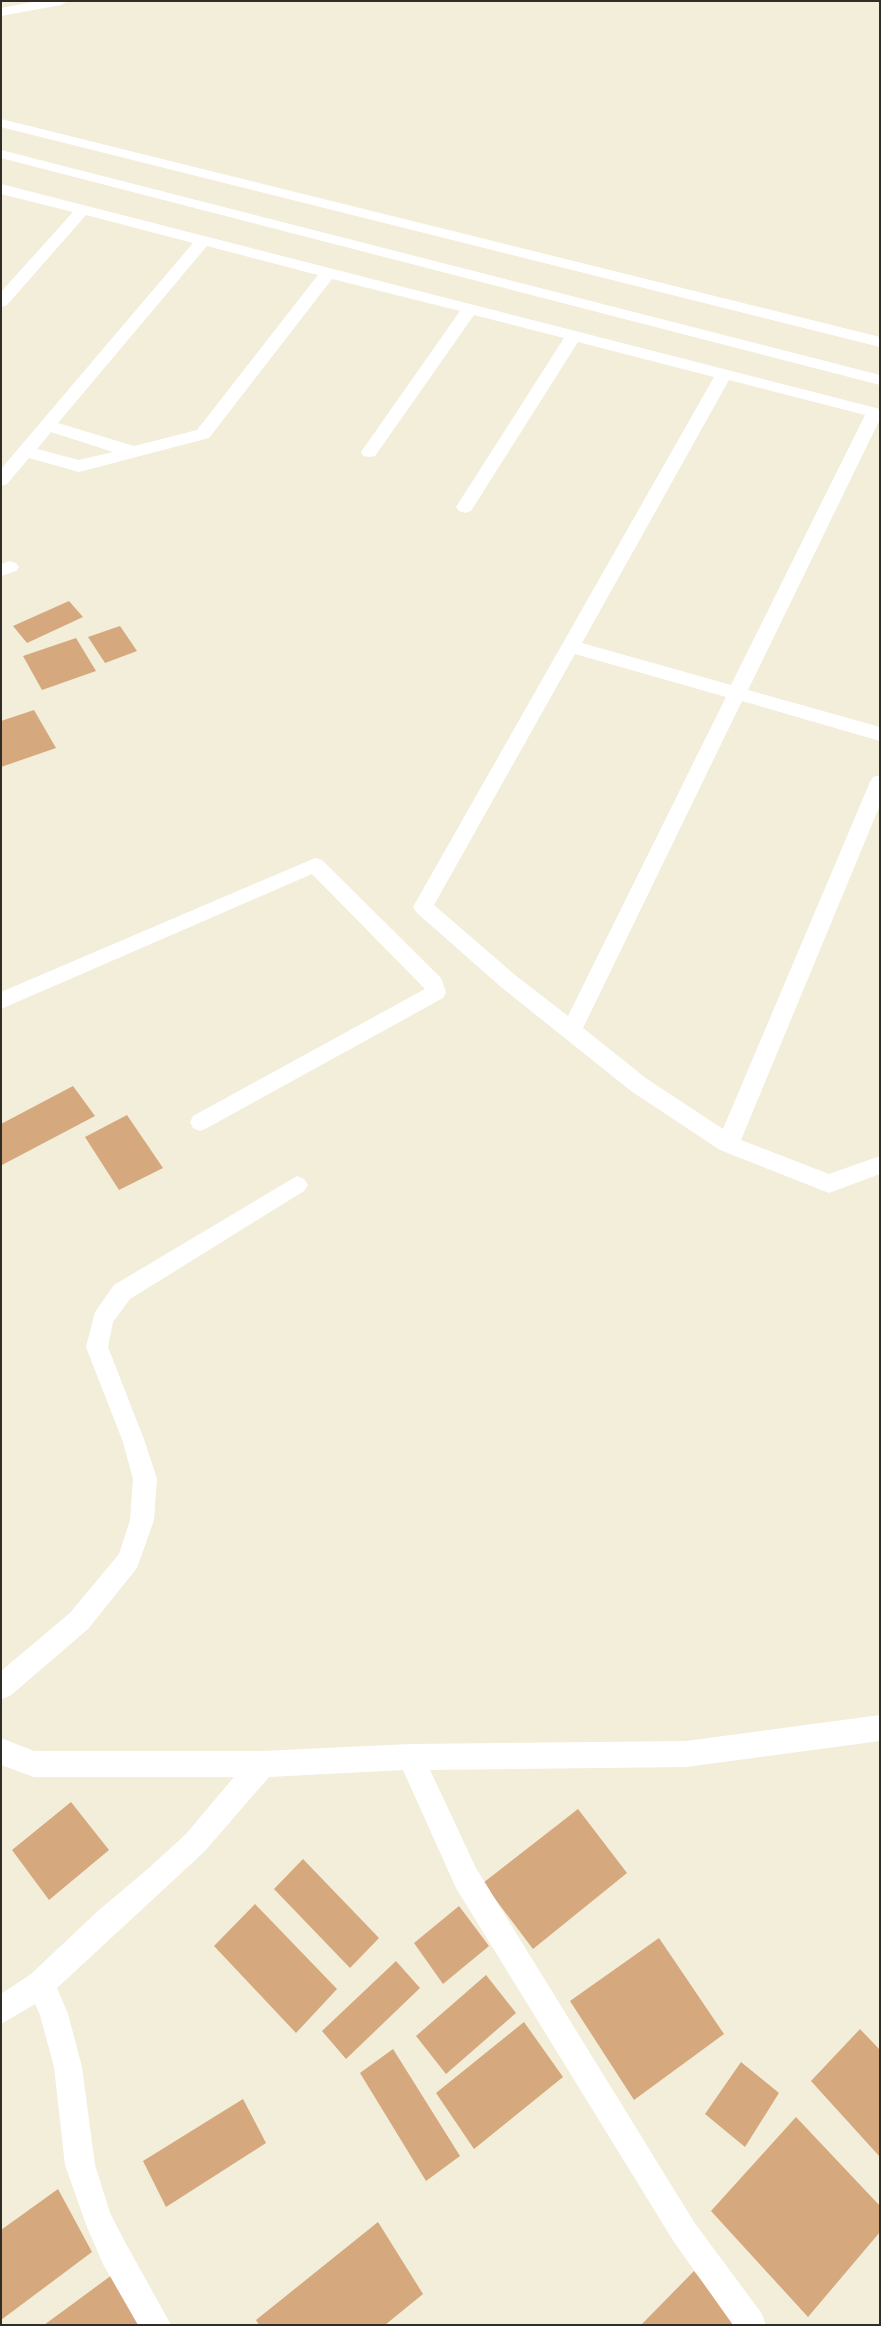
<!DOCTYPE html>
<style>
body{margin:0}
#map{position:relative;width:881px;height:2326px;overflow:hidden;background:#f3eeda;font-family:"Archivo Narrow",sans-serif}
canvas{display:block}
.frame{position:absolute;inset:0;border:2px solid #2f2d26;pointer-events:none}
</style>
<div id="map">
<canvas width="881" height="2326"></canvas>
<div class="frame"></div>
</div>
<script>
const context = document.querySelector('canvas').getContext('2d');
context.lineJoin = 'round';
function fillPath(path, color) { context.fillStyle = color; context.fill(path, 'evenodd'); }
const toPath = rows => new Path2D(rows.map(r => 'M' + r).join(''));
fillPath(toPath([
 [69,601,83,617,27,643,13,626],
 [120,626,137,651,105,663,88,637],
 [76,638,96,671,42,690,23,656],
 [34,710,56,748,1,767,1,721],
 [73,1086,95,1116,2,1165,1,1124],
 [127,1115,163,1168,119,1190,85,1137],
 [71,1802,109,1850,49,1900,12,1850],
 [578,1809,627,1873,533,1949,483,1883],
 [303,1859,379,1938,350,1968,274,1889],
 [255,1904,337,1989,296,2033,214,1946],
 [459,1906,489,1946,443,1984,414,1943],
 [659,1938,724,2034,634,2100,570,2001],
 [396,1961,420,1988,346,2059,322,2031],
 [486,1975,516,2013,446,2074,416,2036],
 [524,2022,563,2077,474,2149,436,2093],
 [860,2029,880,2050,880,2157,811,2081],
 [393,2049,460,2156,426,2181,360,2073],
 [741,2062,779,2093,745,2147,705,2114],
 [243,2099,266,2143,166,2207,143,2161],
 [796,2117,880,2206,880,2232,808,2317,711,2211],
 [58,2189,92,2252,1,2320,1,2230],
 [378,2222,423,2294,385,2325,259,2325,256,2320],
 [694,2271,737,2323,736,2325,641,2325],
 [116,2272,144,2325,44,2325]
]), '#d5a87e');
fillPath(toPath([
 [315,858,322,860,441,978,446,992,443,998,207,1128,200,1131,193,1128,190,1122,193,1116,425,989,312,874,1,1009,1,992,315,858],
 [297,1176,304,1179,308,1185,304,1191,130,1299,113,1322,108,1347,145,1442,157,1479,154,1520,137,1568,88,1629,10,1696,1,1699,1,1671,70,1613,119,1554,130,1520,133,1479,123,1442,86,1347,95,1312,114,1285,297,1176]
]), '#fff');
fillPath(toPath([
 [1,119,880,337,880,347,1,127,1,119],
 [1,150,880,375,880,385,1,158,1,150],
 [1,184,880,409,880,419,748,690,880,727,880,741,742,701,583,1028,647,1079,723,1129,870,782,873,777,880,775,880,805,741,1140,829,1174,880,1156,880,1174,829,1193,720,1150,631,1091,501,987,416,912,413,907,714,377,578,342,471,511,465,513,459,511,456,507,564,338,474,315,375,456,369,457,363,456,361,452,460,311,332,279,209,438,79,472,29,458,7,484,1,486,1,469,193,243,86,215,7,305,1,307,1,292,73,212,1,194,1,184],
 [207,246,318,275,197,430,134,446,58,423,207,246],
 [729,380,865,415,731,685,582,643,729,380],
 [51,432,113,452,79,460,37,449,51,432],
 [575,654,726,697,568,1016,515,975,434,905,575,654],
 [10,561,16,563,19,567,16,571,1,576,1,564,10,561],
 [880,1715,880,1741,686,1767,430,1770,476,1868,694,2222,762,2314,766,2325,733,2325,674,2242,456,1888,403,1770,269,1777,204,1852,57,1988,68,2014,82,2067,95,2165,110,2213,125,2242,171,2325,138,2325,103,2264,87,2227,65,2165,54,2067,40,2015,35,2004,1,2024,1,1994,31,1974,98,1911,150,1867,186,1834,234,1777,34,1777,1,1765,1,1738,34,1751,263,1751,410,1744,686,1741,880,1715]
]), '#fff');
fillPath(toPath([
 [38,1,68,1,61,5,1,16,1,8,38,1]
]), '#fff');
</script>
